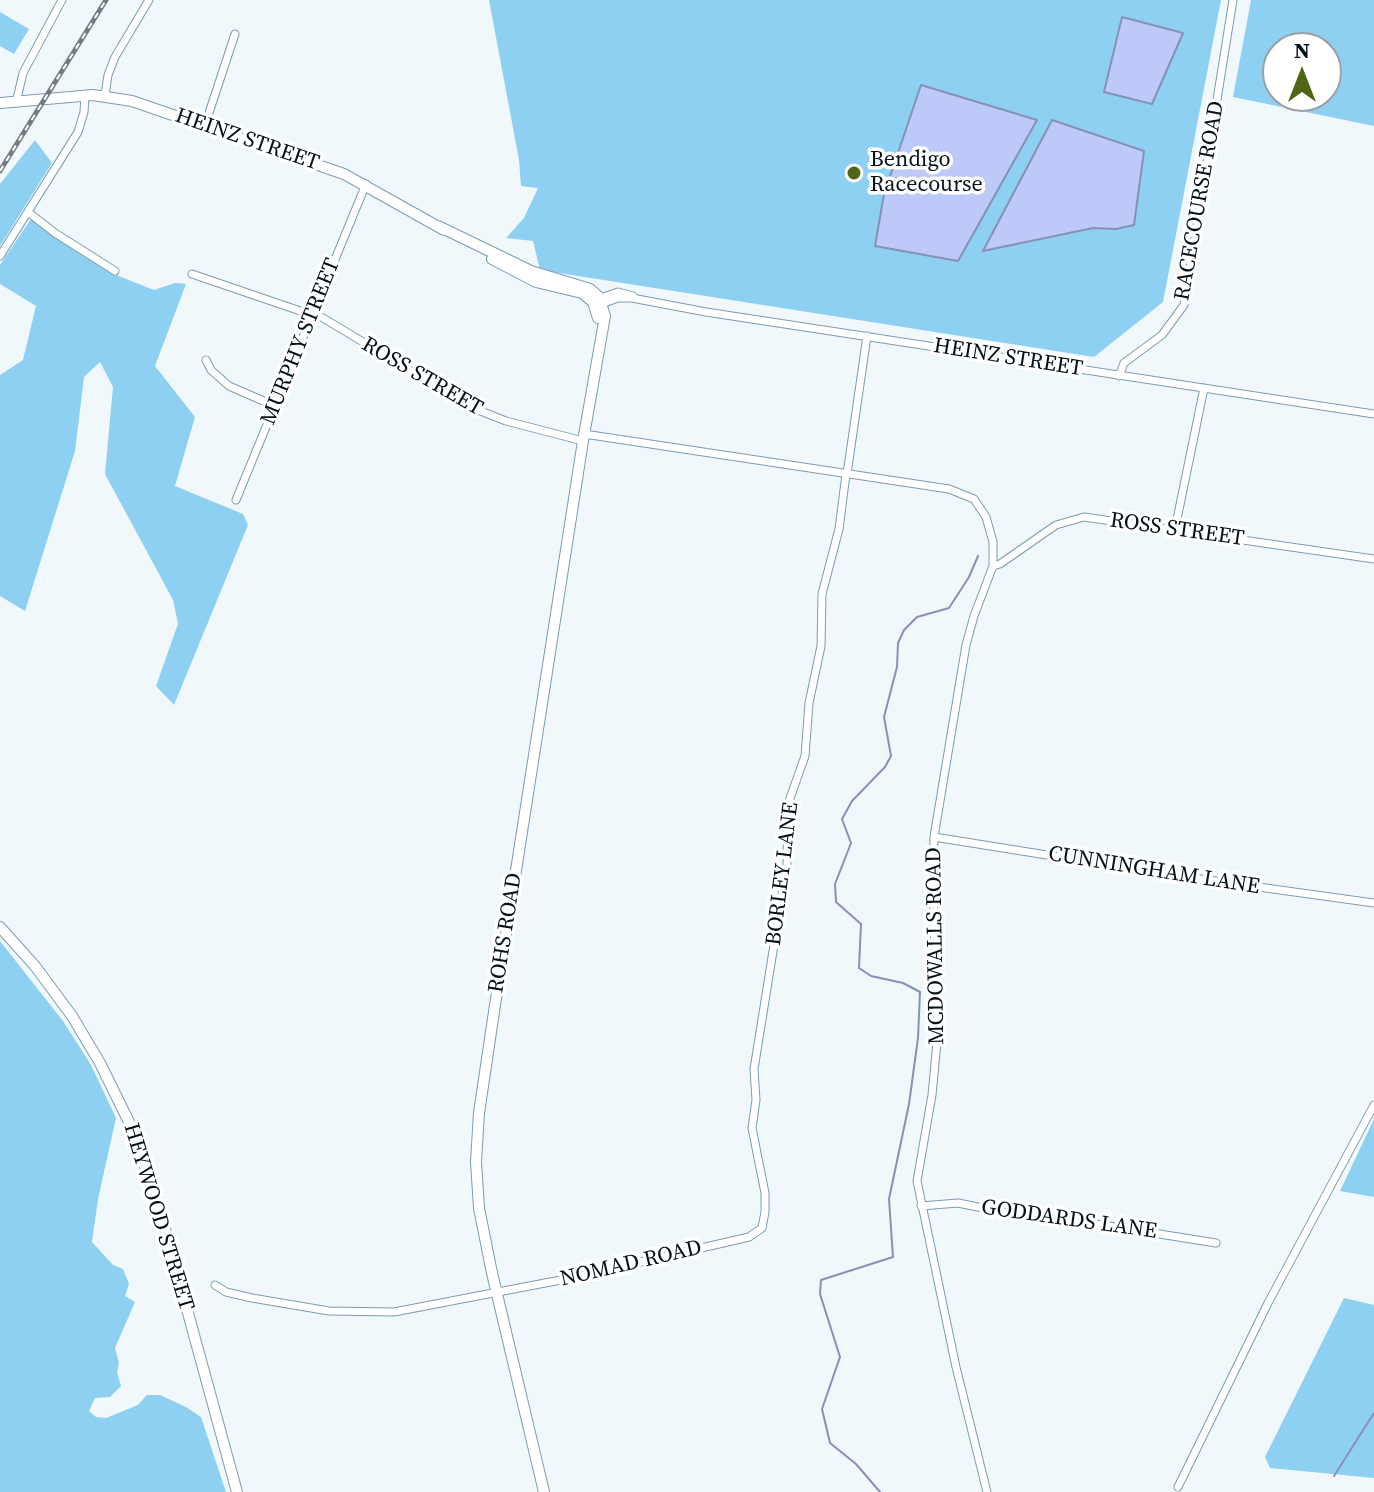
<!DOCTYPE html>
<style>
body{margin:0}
#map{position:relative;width:1374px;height:1492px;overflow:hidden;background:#f1f8fc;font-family:"Source Serif 4",serif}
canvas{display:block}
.north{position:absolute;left:1262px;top:32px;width:80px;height:80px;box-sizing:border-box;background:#fff;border:2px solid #9ba0a3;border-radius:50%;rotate:0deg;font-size:22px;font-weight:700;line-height:32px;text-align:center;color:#051118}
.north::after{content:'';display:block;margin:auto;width:28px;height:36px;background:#4e6615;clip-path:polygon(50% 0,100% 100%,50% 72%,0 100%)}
</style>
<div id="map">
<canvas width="1374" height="1492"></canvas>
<div class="north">N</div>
</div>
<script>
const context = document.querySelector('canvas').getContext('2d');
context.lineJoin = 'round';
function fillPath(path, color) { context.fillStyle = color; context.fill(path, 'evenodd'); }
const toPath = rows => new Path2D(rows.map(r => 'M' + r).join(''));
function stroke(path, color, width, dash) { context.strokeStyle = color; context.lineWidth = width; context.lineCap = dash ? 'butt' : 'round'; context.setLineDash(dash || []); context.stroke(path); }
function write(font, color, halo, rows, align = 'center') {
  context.font = font + ' "Source Serif 4",serif'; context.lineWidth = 7; context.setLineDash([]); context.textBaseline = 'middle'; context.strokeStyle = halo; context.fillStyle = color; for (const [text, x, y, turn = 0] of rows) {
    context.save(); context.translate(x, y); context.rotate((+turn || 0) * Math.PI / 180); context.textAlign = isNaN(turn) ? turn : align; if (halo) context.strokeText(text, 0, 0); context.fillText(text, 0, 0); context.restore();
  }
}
fillPath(toPath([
 [489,0,1221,0,1163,302,1094,357,540,270,533,241,506,238,524,218,538,188,521,186,519,160],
 [1251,0,1374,0,1374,126,1233,97],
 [1278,48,1326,48,1326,96,1278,96],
 [0,12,29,29,14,54,0,46],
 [35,140,52,163,0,246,0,184],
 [31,219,107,271,131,281,154,290,175,283,186,284,155,366,195,417,175,486,243,514,248,525,174,705,156,686,178,624,173,600,105,474,113,387,100,362,84,377,75,451,25,611,0,596,0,375,23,360,36,306,0,284,0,265],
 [0,941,63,1021,91,1065,116,1118,98,1199,92,1242,113,1265,123,1269,129,1284,125,1296,135,1302,115,1348,119,1363,117,1372,121,1386,110,1397,95,1398,89,1411,96,1417,106,1418,138,1405,147,1395,160,1395,186,1407,201,1417,226,1492,0,1492],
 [1374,1119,1374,1197,1340,1191],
 [1344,1298,1374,1305,1374,1478,1270,1468,1265,1457]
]), '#8dd0f1');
const water = toPath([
 [1122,17,1183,33,1152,104,1104,92,1122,17],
 [921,85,1037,120,958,261,875,246,884,194,921,85],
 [1052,120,1144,151,1134,225,1116,229,1093,228,983,251,1052,120]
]);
fillPath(water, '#bcc9f9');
stroke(water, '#8592b6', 2);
stroke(toPath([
 [1334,1476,1374,1413],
 [880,1492,856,1464,830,1443,822,1409,840,1357,820,1294,821,1280,893,1257,889,1199,909,1104,918,1038,920,992,903,983,871,976,859,968,861,924,836,902,835,884,851,843,842,819,852,801,885,767,891,756,884,717,897,667,898,643,904,630,917,617,949,608,969,577,978,556]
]), '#8592b6', 2);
const street = toPath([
 [105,95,108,75,115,57,149,0],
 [16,103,23,73,62,0],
 [205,125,235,34],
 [28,212,55,233,115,271],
 [0,256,78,132,84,112,85,95],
 [192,274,312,315],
 [595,300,618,292,633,296],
 [599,305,618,298,632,298,706,312,1374,414],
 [313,312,473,408,506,421,583,441],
 [206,360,211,370,229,386,275,406],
 [1119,376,1124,363,1162,335,1184,305,1233,0],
 [584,434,949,489,974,499,986,517,993,542,993,566,974,616,966,645,934,837,933,893,938,1032,932,1095,917,1181,956,1367,987,1492],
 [847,474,867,336],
 [236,500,366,184],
 [1175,529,1204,388],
 [993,566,1000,564,1056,525,1084,517,1374,559],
 [934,837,1172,875,1374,903],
 [921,1206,958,1203,1012,1214,1090,1223,1216,1243],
 [215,1285,226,1292,252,1298,329,1311,394,1312,571,1278,749,1237,762,1228,765,1212,765,1193,752,1128,756,1100,754,1069,787,864,788,804,805,756,809,703,821,646,822,594,839,529,846,474],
 [1178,1487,1268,1303,1374,1105]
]);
const secondary = toPath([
 [0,103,93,95,132,101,344,174,444,230],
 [438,226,531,271,590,289,599,297,605,316,583,441,495,1005,479,1113,476,1162,479,1208,492,1273,544,1492],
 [492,259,536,282,582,293,593,302,598,318],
 [0,927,35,966,72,1016,100,1063,130,1124,159,1207,237,1492]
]);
stroke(street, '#7a9daf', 9);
stroke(secondary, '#7a9daf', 12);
stroke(street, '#fff', 7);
stroke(secondary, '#fff', 10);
const rail = toPath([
 [0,171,106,0]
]);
stroke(rail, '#727c82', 5);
stroke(rail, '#fff', 2, [6]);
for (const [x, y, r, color] of [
 [854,173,8,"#4e6615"]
]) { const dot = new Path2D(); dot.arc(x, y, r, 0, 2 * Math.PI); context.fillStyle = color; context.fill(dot); stroke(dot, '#fff', 3); }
write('22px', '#051118', '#fff', [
 ["HEINZ STREET",247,140,19],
 ["RACECOURSE ROAD",1200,201,-80],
 ["MURPHY STREET",301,342,-68],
 ["HEINZ STREET",1008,358,9],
 ["ROSS STREET",422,377,30],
 ["ROSS STREET",1177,530,8],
 ["CUNNINGHAM LANE",1154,871,9],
 ["BORLEY LANE",783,874,-83],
 ["ROHS ROAD",506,933,-81],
 ["MCDOWALLS ROAD",936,946,-91],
 ["HEYWOOD STREET",158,1217,73],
 ["GODDARDS LANE",1069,1220,8],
 ["NOMAD ROAD",631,1264,-13]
]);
write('22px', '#051118', '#fff', [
 ["Bendigo",870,160],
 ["Racecourse",870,185]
], 'left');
</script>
